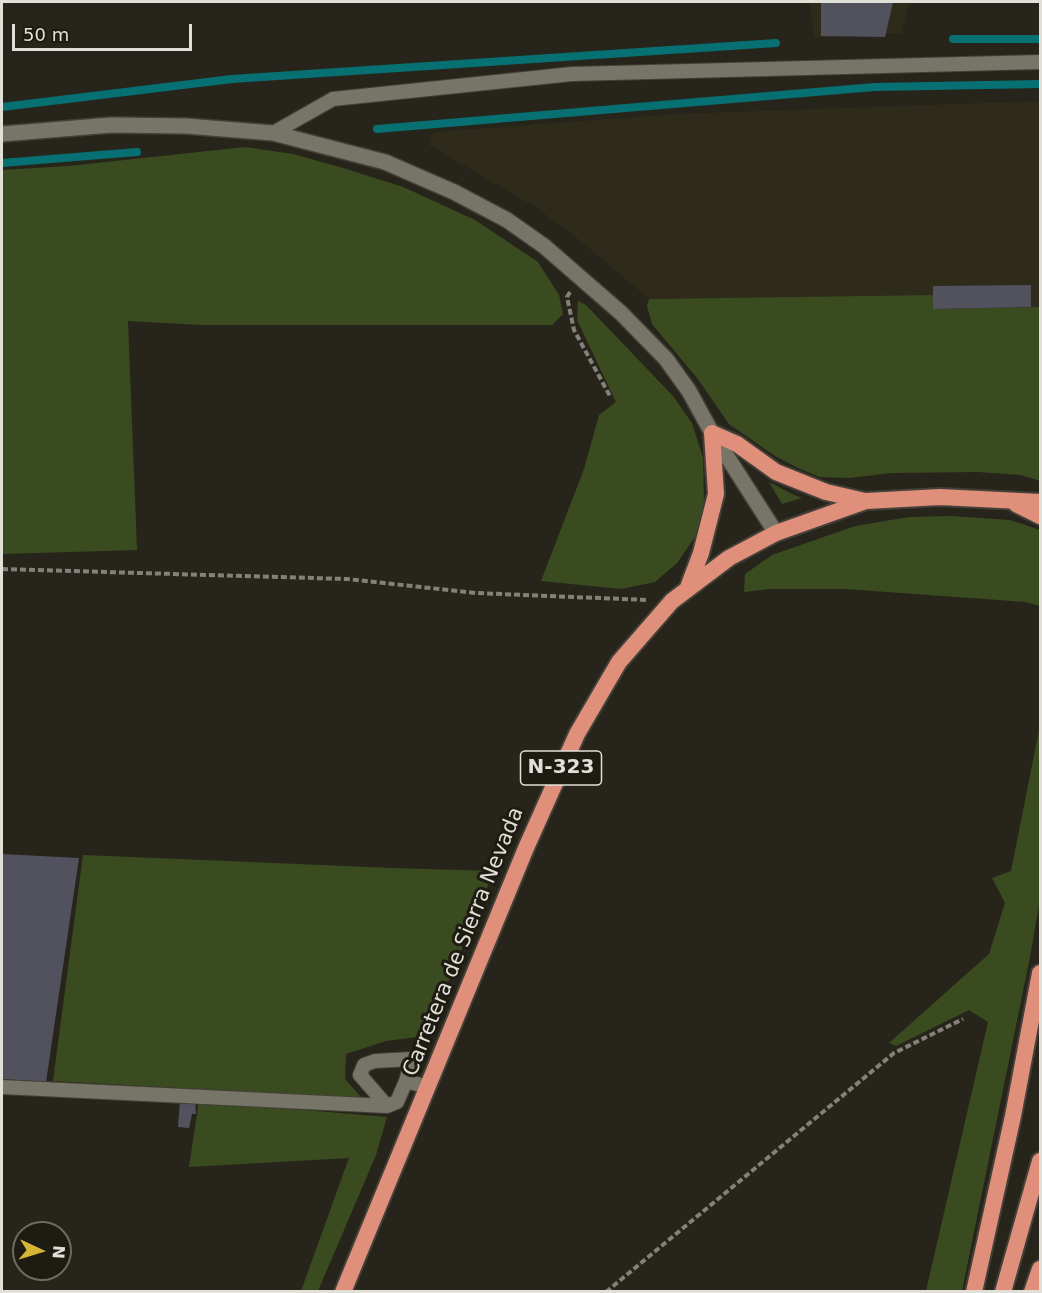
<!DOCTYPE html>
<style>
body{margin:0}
#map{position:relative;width:1042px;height:1293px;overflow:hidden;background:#27251b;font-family:"DejaVu Sans",sans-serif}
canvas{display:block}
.frame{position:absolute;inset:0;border:3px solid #e0dfd8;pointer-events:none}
.north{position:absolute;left:12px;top:1221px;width:60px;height:60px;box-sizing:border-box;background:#1e1c12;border:2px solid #6c6a61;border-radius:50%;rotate:94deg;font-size:16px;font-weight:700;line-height:24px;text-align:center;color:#e0dfd8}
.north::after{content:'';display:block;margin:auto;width:21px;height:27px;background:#d6b534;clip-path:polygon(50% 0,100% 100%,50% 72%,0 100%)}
.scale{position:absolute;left:12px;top:24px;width:180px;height:27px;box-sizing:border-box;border:3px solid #e0dfd8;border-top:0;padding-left:8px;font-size:18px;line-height:21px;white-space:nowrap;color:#e0dfd8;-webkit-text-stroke:4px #1e1c12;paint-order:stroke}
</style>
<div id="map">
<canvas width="1042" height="1293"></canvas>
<div class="frame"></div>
<div class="north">N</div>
<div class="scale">50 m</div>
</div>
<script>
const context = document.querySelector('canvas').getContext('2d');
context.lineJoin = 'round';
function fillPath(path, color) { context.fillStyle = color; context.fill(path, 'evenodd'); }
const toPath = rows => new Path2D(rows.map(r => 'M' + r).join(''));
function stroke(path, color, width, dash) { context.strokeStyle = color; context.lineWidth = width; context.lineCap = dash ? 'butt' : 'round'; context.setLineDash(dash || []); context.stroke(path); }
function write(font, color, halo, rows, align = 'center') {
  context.font = font + ' "DejaVu Sans",sans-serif'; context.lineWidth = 6; context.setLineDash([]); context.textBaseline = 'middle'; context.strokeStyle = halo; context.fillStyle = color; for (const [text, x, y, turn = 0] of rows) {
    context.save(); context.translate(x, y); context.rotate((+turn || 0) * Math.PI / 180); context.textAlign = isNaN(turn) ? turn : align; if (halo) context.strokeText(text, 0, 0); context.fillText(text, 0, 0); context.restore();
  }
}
fillPath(toPath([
 [810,2,909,2,902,33,814,38],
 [1040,101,1040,307,933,309,933,295,649,299,582,242,537,208,429,145,433,132,677,114]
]), '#2e2b1a');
fillPath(toPath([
 [245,147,293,154,343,168,403,187,475,220,538,262,559,295,563,314,552,325,201,325,128,321,137,550,2,554,2,170,69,166],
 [933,295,934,309,1040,307,1040,481,1021,475,978,472,891,473,850,478,820,477,800,469,775,456,729,424,697,378,652,324,647,306,649,299],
 [578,301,586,305,673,396,692,423,703,458,704,500,697,534,677,563,655,582,621,589,541,581,584,469,599,415,616,402,577,320],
 [769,482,792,494,802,498,782,504],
 [951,516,1010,520,1040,530,1040,606,1026,602,845,589,770,589,744,592,745,574,772,555,855,526,909,517],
 [1040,725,1040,899,1030,957,962,1291,926,1291,988,1022,969,1010,896,1046,889,1043,989,954,1005,903,992,878,1011,871],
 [83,855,392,868,494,871,426,1036,386,1041,346,1054,345,1079,362,1098,53,1081],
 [199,1101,387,1117,376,1155,318,1291,301,1291,349,1158,189,1167]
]), '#3b4b20');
stroke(toPath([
 [953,39,1040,39],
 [2,107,232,79,776,43],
 [377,129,875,87,1040,84],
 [2,163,137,152]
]), '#077073', 8);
fillPath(toPath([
 [821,2,893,2,885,37,821,36],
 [1031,285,1031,307,933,309,933,286],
 [2,854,79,858,46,1082,2,1079],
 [180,1100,195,1100,196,1114,192,1114,189,1128,178,1127]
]), '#52525e');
const service = toPath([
 [273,133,333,99,572,74,1040,62],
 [2,1087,387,1106,397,1102,406,1081,428,1087],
 [387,1106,360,1075,364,1065,375,1061,412,1059,406,1081]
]);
const tertiary = toPath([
 [2,134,111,125,186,126,273,133,385,162,454,192,507,220,544,246,621,313,666,359,689,391,712,433,776,533]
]);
const trunk = toPath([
 [1016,504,1040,516],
 [687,590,701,553,716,494,712,433,737,444,776,472,826,492,865,501],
 [343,1292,526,848,577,734,619,662,672,601,729,558,776,533,866,501,940,497,1040,502],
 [974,1292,1013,1116,1040,973],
 [1003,1292,1040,1161],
 [1032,1292,1040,1269]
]);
stroke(service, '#424038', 16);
stroke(tertiary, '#424038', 18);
stroke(trunk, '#424038', 20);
stroke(toPath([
 [570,292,567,297,574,330,611,398],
 [2,569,347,579,476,593,647,600],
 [606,1292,894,1053,963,1019]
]), '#838179', 4, [6, 3]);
stroke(service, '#777468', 14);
stroke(tertiary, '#777468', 15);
stroke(trunk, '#e0907a', 16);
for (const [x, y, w] of [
 [561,768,81]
]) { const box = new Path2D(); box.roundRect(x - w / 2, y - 17, w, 34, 4.5); context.fillStyle = '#1e1c12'; context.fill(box); stroke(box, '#e0dfd8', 1.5); }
write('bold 20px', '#e0dfd8', null, [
 ["N-323",561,768]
]);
write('21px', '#e0dfd8', '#1e1c12', [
 ["Carretera de Sierra Nevada",464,942,-68]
]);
</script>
